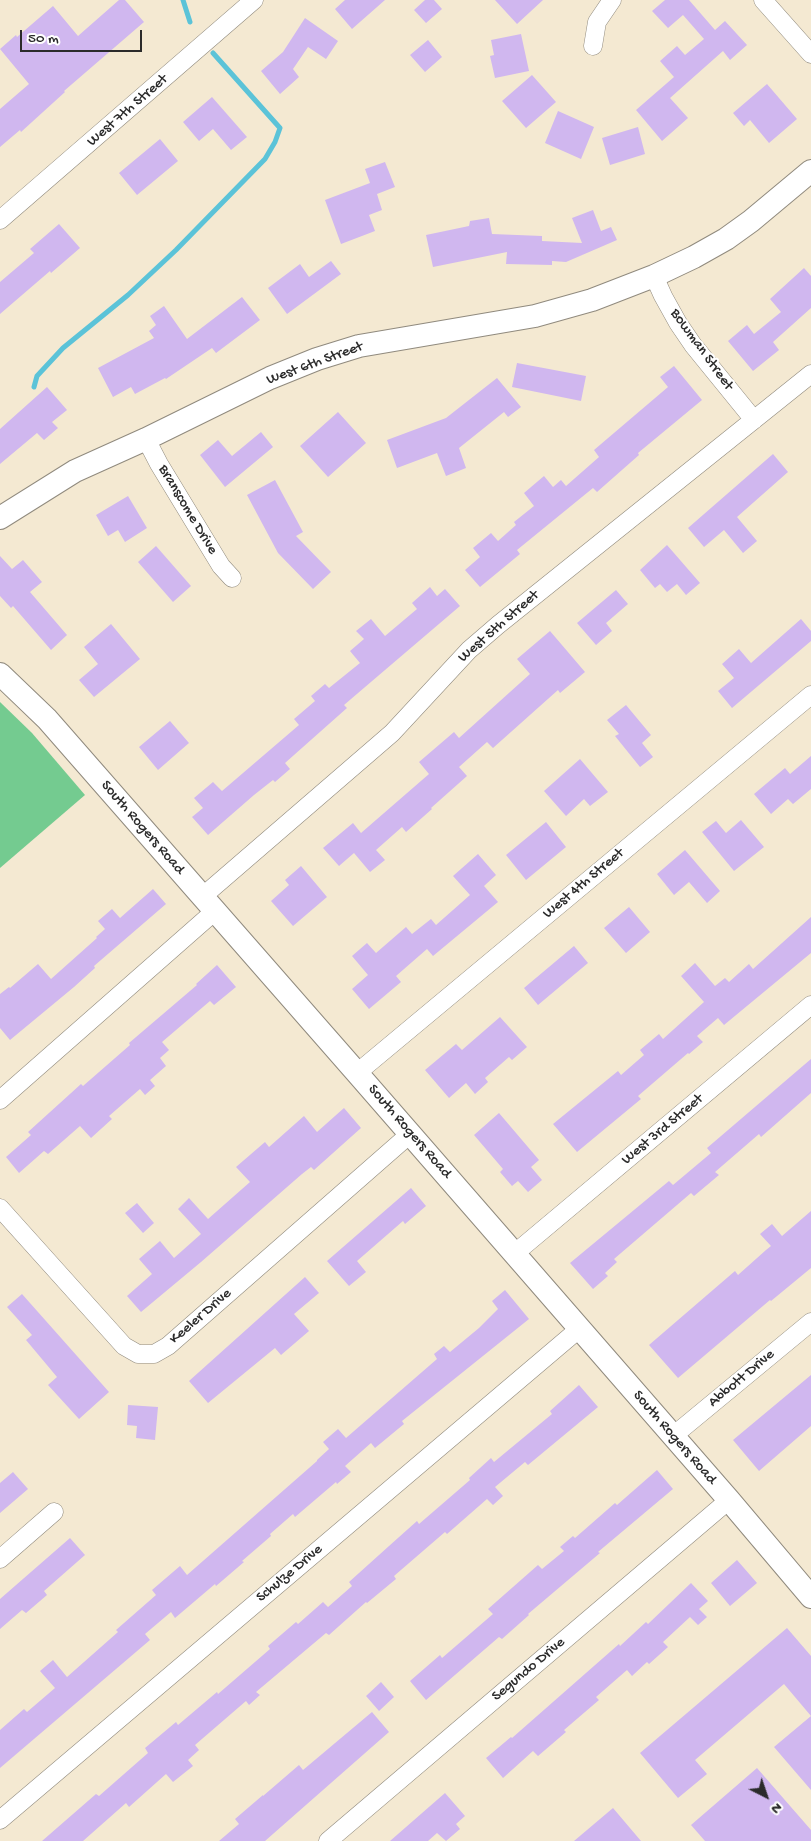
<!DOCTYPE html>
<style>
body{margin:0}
#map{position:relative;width:811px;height:1841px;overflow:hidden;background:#f4e9d2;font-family:"Gochi Hand",sans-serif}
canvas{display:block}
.north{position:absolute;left:741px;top:1771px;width:50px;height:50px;-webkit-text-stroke:4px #fff;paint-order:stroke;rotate:139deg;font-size:14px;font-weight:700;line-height:20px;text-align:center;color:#2b2b2b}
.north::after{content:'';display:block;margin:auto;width:18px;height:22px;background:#2b2b2b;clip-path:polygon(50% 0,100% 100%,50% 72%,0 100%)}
.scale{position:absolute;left:20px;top:30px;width:122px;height:22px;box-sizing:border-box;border:2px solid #2b2b2b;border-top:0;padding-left:6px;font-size:15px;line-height:18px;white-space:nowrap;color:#2b2b2b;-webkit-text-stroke:4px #fff;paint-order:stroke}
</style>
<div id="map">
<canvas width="811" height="1841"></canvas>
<div class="north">N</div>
<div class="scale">50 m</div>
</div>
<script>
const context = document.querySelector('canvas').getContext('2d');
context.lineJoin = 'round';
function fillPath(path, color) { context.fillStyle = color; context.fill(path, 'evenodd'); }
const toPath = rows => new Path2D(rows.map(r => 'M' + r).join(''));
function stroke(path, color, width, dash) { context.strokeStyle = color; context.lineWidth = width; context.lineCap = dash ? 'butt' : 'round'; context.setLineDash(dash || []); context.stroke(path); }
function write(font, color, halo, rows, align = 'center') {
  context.font = font + ' "Gochi Hand",sans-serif'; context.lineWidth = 4; context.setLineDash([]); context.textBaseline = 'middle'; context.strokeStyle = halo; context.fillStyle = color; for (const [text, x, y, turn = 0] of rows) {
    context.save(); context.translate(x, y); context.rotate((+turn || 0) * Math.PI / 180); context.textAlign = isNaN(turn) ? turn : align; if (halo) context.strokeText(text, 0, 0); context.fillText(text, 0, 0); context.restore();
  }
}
fillPath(toPath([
 [0,702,32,733,85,795,0,868]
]), '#74cb90');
stroke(toPath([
 [183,0,190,22],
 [34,387,37,376,63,348,128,295,176,250,265,159,275,142,280,128,213,53]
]), '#5bc3d8', 5);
fillPath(toPath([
 [119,0,125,0,144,22,64,91,65,92,21,132,20,130,0,147,0,109,29,84,0,49,16,35,17,37,53,6,78,36],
 [345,0,385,0,352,29,335,9],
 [425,0,434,0,442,9,426,23,414,10],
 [495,0,543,0,517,24],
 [665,0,689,0,715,30,725,21,747,45,730,60,723,51,670,98,688,118,662,141,636,110,674,77,660,61,677,46,685,55,704,39,683,15,668,28,652,11],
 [305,18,338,41,326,59,308,47,293,69,299,77,280,94,261,71,283,52],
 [521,34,529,71,495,78,490,56,494,55,491,40],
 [428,40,442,57,425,72,410,55],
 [532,75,556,102,526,128,502,101],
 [767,84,797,119,769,143,750,120,744,126,733,113],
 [212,97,247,137,231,150,213,129,199,141,183,122],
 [558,111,594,127,581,159,545,143],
 [638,127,645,154,610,165,602,138],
 [160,139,178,161,137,195,119,173],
 [385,162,395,187,377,194,382,210,369,215,375,231,341,244,325,200,370,183,365,169],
 [593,210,601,231,611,227,617,240,566,262,552,261,552,265,506,264,507,252,433,267,426,235,469,226,470,221,489,218,492,234,542,236,542,241,582,243,572,218],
 [59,224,80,248,51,273,50,271,0,314,0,282,34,253,30,249],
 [331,261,341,274,287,314,268,288,300,264,309,277],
 [804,268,811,276,811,308,773,342,779,350,753,371,728,341,747,325,754,334,781,312,770,299],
 [242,297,260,320,216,353,212,348,166,379,165,378,135,394,131,387,113,397,98,368,154,338,149,331,156,325,150,316,164,306,187,339],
 [517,363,586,376,581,401,512,387],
 [674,366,702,400,638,453,639,455,597,492,593,488,517,550,520,554,480,587,465,570,480,557,473,548,491,533,498,541,516,525,514,522,534,506,524,493,544,476,553,487,561,480,566,486,599,457,594,450,668,387,660,377],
 [497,378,521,407,508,417,504,412,459,448,466,468,446,476,437,453,397,468,387,440,446,418],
 [47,387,67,410,52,422,58,428,44,440,37,433,0,464,0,429],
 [338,412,366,443,328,477,300,446],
 [261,432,273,447,225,487,200,455,218,440,232,456],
 [773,454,788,472,737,517,757,541,743,553,724,530,704,547,688,528],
 [275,480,303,532,296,536,331,572,313,589,278,553,247,495],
 [128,496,147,528,125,542,118,530,108,536,96,515],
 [667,545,700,583,686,595,677,584,667,592,660,584,655,588,640,570],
 [156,546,191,586,173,602,138,562],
 [0,556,12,569,23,560,42,582,30,592,67,635,51,650,13,606,11,608,0,596],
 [430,587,437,596,445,589,460,606,344,705,347,708,285,763,290,769,275,782,273,780,254,795,208,835,192,817,203,808,194,798,213,782,222,791,299,725,294,719,315,701,311,696,325,684,329,688,360,663,350,651,364,639,356,631,371,619,385,636,417,609,412,603],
 [616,590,628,604,606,623,612,631,596,645,577,623],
 [801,619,811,631,811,641,732,708,718,691,734,678,722,664,739,649,751,663],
 [111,624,140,659,94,697,79,680,98,664,84,647],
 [550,631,585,672,560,693,558,690,493,748,487,742,459,767,467,776,431,808,432,809,406,832,402,827,376,850,385,860,370,872,354,853,339,866,323,848,353,823,361,833,429,774,419,762,454,732,459,738,530,674,517,659],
 [626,705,651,735,642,743,653,757,640,767,615,736,619,734,607,720],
 [170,721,189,743,158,770,139,747],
 [811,756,811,789,793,804,788,799,771,814,754,794,785,768,790,774],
 [580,759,608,792,590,806,584,799,566,816,544,791],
 [741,820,764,847,734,871,702,832,716,821,726,833],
 [546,822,566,847,526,880,506,855],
 [685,850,720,891,707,903,689,882,674,895,657,874],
 [478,854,496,875,484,886,498,902,433,956,427,949,396,976,401,982,369,1009,352,989,368,975,352,956,367,943,376,953,406,927,412,934,431,919,436,925,470,895,453,876],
 [301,866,327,897,293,926,271,901,289,885,285,880],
 [153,889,166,904,94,966,95,968,74,987,10,1040,0,1028,0,994,9,987,10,988,38,964,51,979,97,938,96,937,105,929,98,921,112,909,120,918],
 [629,907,650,932,626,953,604,928],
 [811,917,811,953,724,1025,718,1018,697,1036,703,1042,689,1054,688,1053,638,1096,641,1099,577,1152,553,1124,618,1071,621,1075,644,1055,640,1050,659,1034,663,1039,704,1002,681,976,695,963,715,986,725,978,729,982,749,964,753,969],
 [574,946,588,963,538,1005,524,988],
 [217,965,236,987,214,1005,210,1001,162,1042,169,1050,160,1058,166,1066,150,1080,155,1086,145,1095,140,1089,109,1116,112,1119,91,1138,80,1126,48,1154,44,1151,19,1173,6,1157,31,1135,28,1132,81,1084,83,1086,130,1045,129,1043,197,985,196,984],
 [500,1017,527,1047,512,1060,509,1057,485,1078,488,1082,475,1094,466,1083,449,1098,425,1070,456,1044,462,1050],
 [811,1059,811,1093,761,1137,759,1134,715,1172,719,1175,694,1196,691,1193,614,1259,617,1262,605,1273,608,1276,593,1289,570,1263,669,1181,673,1185,711,1153,707,1148],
 [344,1108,361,1128,314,1170,311,1167,302,1174,201,1262,141,1312,127,1296,152,1274,139,1259,160,1241,174,1258,201,1234,178,1209,189,1198,208,1219,250,1182,236,1167,265,1142,269,1147,304,1116,317,1132],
 [499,1113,539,1160,531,1167,542,1180,528,1192,518,1181,512,1186,500,1172,503,1169,474,1135],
 [411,1188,426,1206,405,1224,403,1221,357,1261,366,1272,349,1286,327,1261],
 [137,1203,154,1223,143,1233,125,1213],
 [811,1211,811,1268,771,1301,770,1300,678,1378,649,1345,735,1271,738,1275,766,1250,771,1246,760,1234,772,1224,782,1236],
 [305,1277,319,1293,294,1314,309,1331,281,1355,275,1348,208,1403,189,1381],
 [505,1290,529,1319,402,1421,404,1424,375,1448,371,1443,345,1466,351,1472,337,1484,336,1482,295,1517,293,1514,270,1534,271,1536,242,1561,244,1562,216,1586,215,1584,175,1618,171,1612,145,1634,150,1640,0,1768,0,1730,24,1709,27,1712,55,1688,40,1671,53,1660,67,1677,118,1632,116,1630,156,1595,152,1590,180,1566,187,1575,317,1461,317,1460,329,1449,323,1442,338,1429,346,1438,437,1359,434,1354,444,1346,450,1352,479,1328,498,1309,492,1301],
 [22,1294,109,1392,79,1419,48,1385,57,1377,26,1340,32,1335,7,1307],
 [811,1375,811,1426,759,1471,733,1440],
 [579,1385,598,1407,528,1465,525,1462,495,1487,503,1496,493,1505,487,1499,447,1534,445,1532,394,1576,396,1579,367,1603,366,1602,329,1635,326,1633,256,1692,260,1695,249,1705,246,1701,195,1745,199,1750,188,1760,193,1766,173,1782,166,1774,129,1807,126,1803,83,1841,42,1841,96,1794,99,1796,148,1753,145,1748,176,1722,178,1725,217,1692,218,1694,270,1649,268,1646,296,1622,298,1624,323,1602,328,1607,352,1586,349,1582,389,1546,417,1521,419,1524,470,1480,469,1478,491,1458,494,1462,552,1414,550,1411],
 [128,1405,158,1407,155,1440,136,1438,137,1426,127,1425],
 [657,1470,673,1489,598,1552,600,1553,528,1614,529,1615,502,1639,499,1637,426,1700,410,1681,440,1655,442,1658,493,1614,488,1609,538,1565,542,1569,564,1551,560,1547,573,1536,575,1538,615,1503,617,1505],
 [13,1472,28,1489,0,1513,0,1483],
 [70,1538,85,1555,44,1591,47,1595,26,1613,22,1610,0,1629,0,1599],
 [737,1560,757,1583,730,1606,711,1583],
 [691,1583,708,1601,699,1609,707,1617,698,1625,690,1617,663,1642,668,1647,649,1664,647,1662,632,1676,627,1670,596,1697,599,1700,564,1730,566,1732,538,1756,533,1751,503,1778,486,1758,511,1737,512,1738,619,1644,620,1646,646,1622,648,1624],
 [787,1628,811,1656,811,1790,774,1747,811,1716,784,1684,695,1760,707,1774,678,1798,640,1753],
 [381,1682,394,1697,379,1711,366,1696],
 [372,1712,389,1732,265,1841,219,1841,239,1824,235,1819,263,1795,263,1796,299,1765,303,1770],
 [757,1768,811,1830,811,1841,705,1841,691,1825],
 [445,1793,465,1816,456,1824,460,1829,446,1841,437,1833,428,1841,390,1841],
 [613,1808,641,1841,574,1841]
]), '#d0b7ef');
const minor = toPath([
 [763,0,811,54],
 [593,46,597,22,612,0],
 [0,220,254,0],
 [654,276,663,296,678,323,693,345,754,420],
 [146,439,159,464,221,566,232,578],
 [202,897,392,733,469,650,498,625,811,374],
 [357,1073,811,695],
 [0,1100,215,911],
 [0,1208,124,1346,138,1354,154,1354,168,1346,410,1134],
 [514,1254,811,1005],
 [673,1436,811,1322],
 [0,1559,54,1512],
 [0,1820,579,1329],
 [328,1841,729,1500]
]);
const tertiary = toPath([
 [0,518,75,471,146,439,270,378,317,359,359,346,535,316,592,300,654,276,694,257,726,239,751,221,811,171],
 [0,674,47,719,357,1073,729,1500,811,1597]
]);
stroke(minor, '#908a7e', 19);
stroke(tertiary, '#908a7e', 24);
stroke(minor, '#fff', 18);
stroke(tertiary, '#fff', 22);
write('15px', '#2b2b2b', '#fff', [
 ["West 7th Street",128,111,-41],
 ["Bowman Street",701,350,54],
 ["West 6th Street",315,364,-20],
 ["Branscome Drive",187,510,59],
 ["West 5th Street",499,627,-41],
 ["South Rogers Road",142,828,49],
 ["West 4th Street",584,884,-40],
 ["West 3rd Street",663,1130,-40],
 ["South Rogers Road",409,1132,49],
 ["Keeler Drive",201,1317,-41],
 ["Abbott Drive",742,1379,-40],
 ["South Rogers Road",674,1438,49],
 ["Schulze Drive",290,1574,-40],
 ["Segundo Drive",529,1670,-40]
]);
</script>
